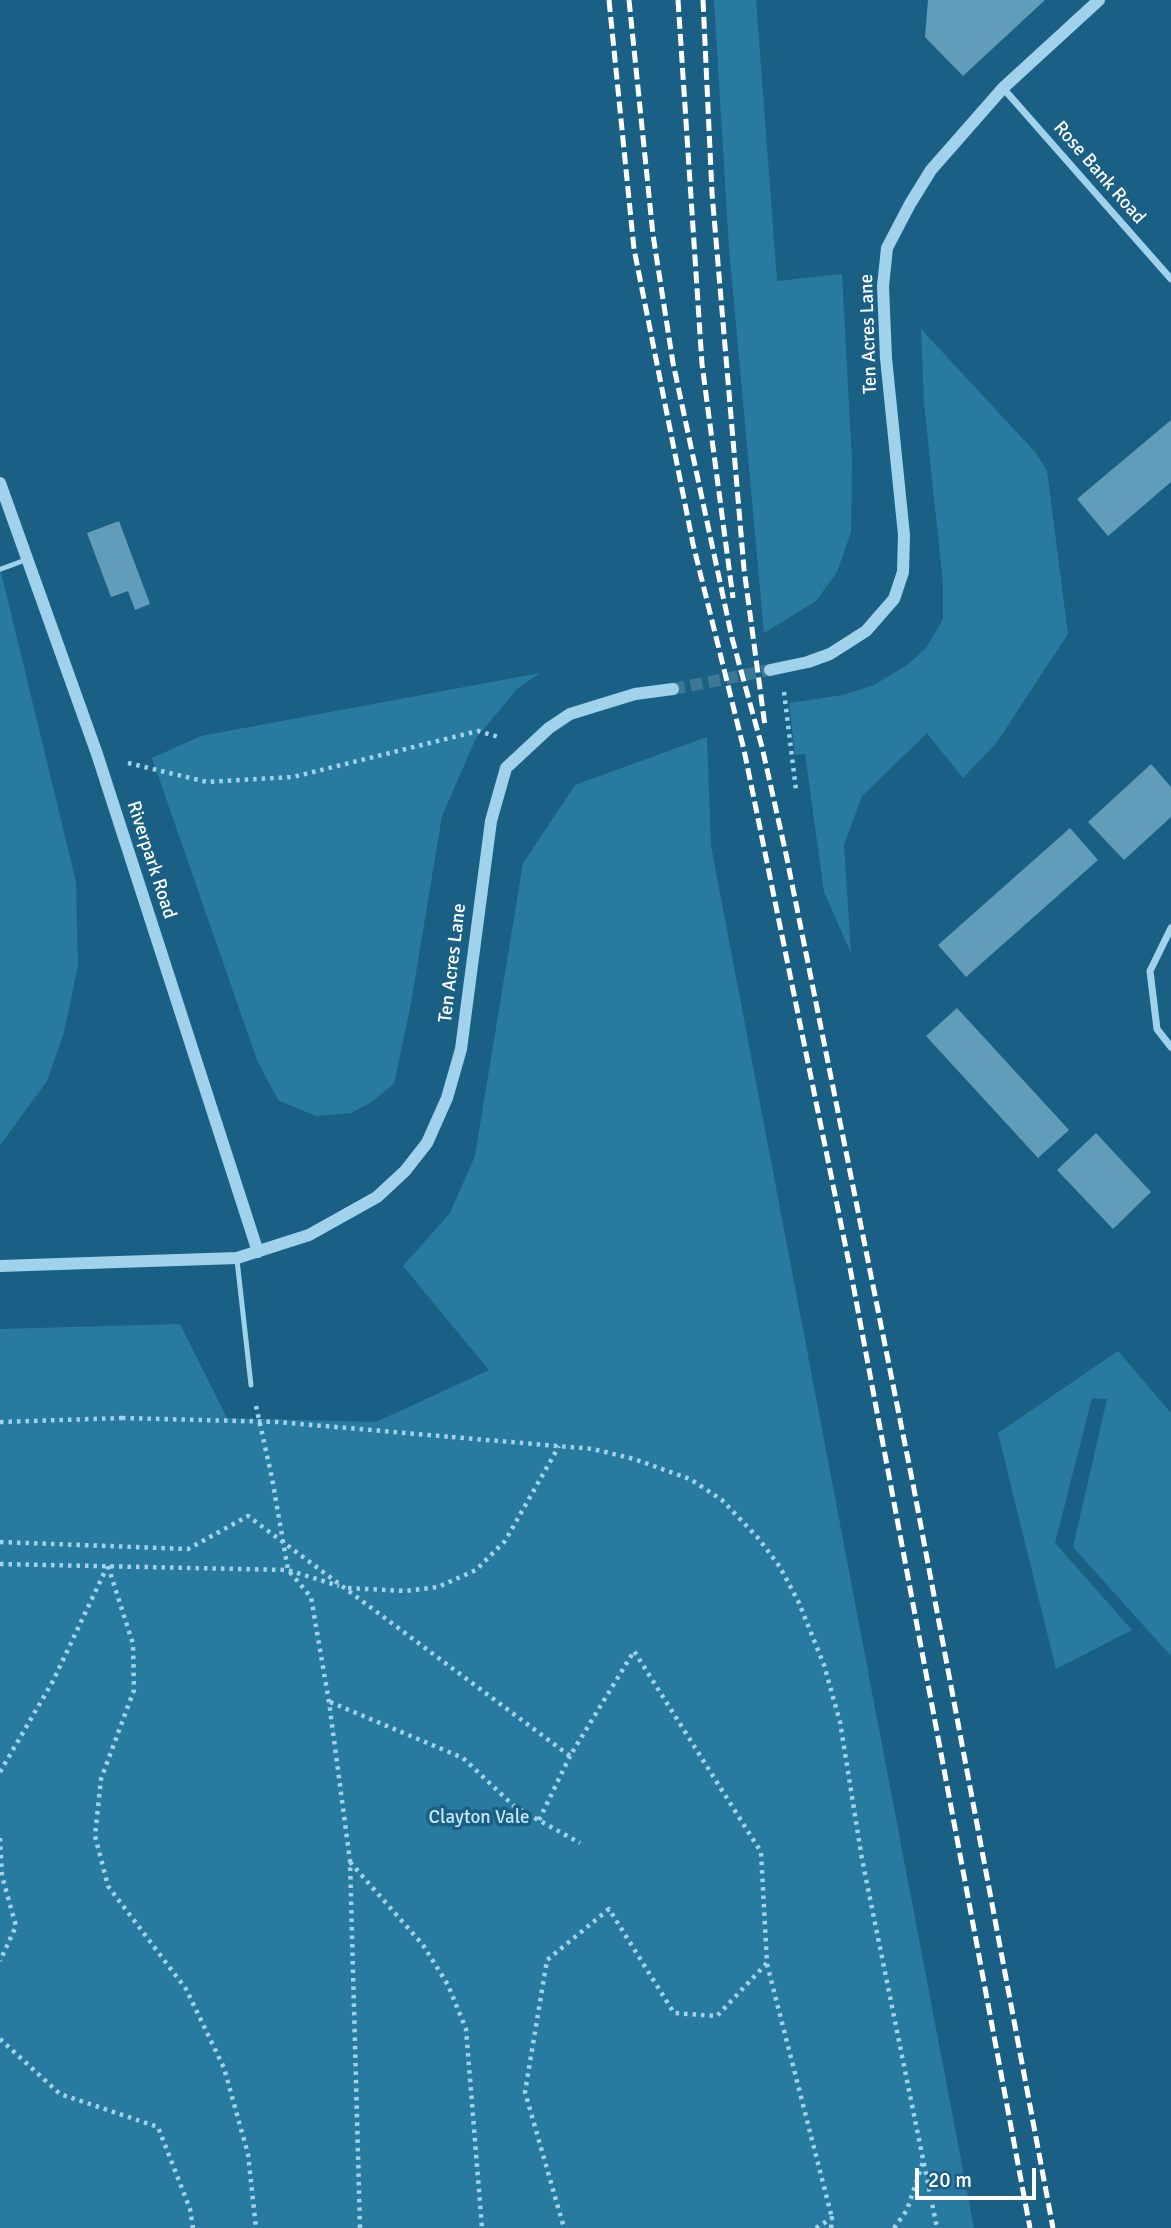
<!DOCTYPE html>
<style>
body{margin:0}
#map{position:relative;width:1171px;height:2228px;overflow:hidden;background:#1a6084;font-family:Signika,sans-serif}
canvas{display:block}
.scale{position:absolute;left:915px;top:2168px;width:121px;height:32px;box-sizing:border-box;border:4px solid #fff;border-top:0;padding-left:9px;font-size:21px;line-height:24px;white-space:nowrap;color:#fff;-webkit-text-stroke:5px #1a6084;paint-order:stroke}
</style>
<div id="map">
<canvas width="1171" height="2228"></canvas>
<div class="scale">20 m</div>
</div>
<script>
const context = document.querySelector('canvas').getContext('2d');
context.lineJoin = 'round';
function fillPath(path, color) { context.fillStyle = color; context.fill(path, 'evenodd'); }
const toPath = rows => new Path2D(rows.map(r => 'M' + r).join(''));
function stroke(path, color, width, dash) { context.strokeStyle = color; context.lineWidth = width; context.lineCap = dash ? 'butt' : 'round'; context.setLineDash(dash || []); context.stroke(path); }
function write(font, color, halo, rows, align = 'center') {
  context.font = font + ' Signika,sans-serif'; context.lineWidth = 7; context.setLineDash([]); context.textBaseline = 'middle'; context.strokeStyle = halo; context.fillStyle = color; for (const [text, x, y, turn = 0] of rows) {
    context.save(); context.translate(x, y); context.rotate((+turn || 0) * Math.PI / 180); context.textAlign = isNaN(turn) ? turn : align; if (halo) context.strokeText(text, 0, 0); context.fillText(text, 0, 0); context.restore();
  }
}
fillPath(toPath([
 [714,0,756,0,777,281,842,274,852,461,851,532,837,572,816,601,764,633,729,248],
 [921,329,1036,453,1047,471,1068,634,997,742,963,778,927,733,862,796,844,845,851,953,824,892,805,754,795,755,789,703,843,695,874,685,907,665,926,648,943,619,943,584,924,403],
 [0,568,76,882,78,966,64,1032,47,1081,0,1145],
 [540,673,517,689,476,738,442,816,411,1003,394,1084,370,1103,351,1113,316,1116,278,1100,257,1060,152,758,201,736],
 [707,737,711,846,974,2228,0,2228,0,1329,180,1324,227,1418,376,1422,489,1370,403,1266,450,1213,475,1156,523,863,575,785],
 [1118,1351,1171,1413,1171,1656,1073,1547,1107,1399,1092,1398,1055,1543,1132,1630,1056,1669,998,1433]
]), '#297aa1');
fillPath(toPath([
 [928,0,1045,0,963,76,925,37],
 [1171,420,1171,482,1108,536,1077,499],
 [119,521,150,604,135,610,128,591,111,597,87,533],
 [1151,764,1171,787,1171,817,1124,860,1088,822],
 [1070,828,1098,860,966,977,938,945],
 [957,1008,1069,1130,1038,1158,926,1036],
 [1096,1133,1151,1192,1113,1229,1057,1170]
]), '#619dba');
stroke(toPath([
 [673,689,770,670]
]), '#3c7896', 12, [12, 6]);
stroke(toPath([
 [784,692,796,790],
 [128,763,207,782,293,777,478,731,499,737],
 [256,1406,272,1478,288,1570,311,1597,329,1702,350,1861,360,2228],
 [0,1422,122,1418],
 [452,1437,593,1449,634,1459,690,1479,722,1500,759,1539,780,1567,799,1603,824,1665,840,1722,862,1859,937,2228],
 [0,1542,188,1549,248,1516,570,1756,634,1651,761,1852,767,1963,717,2016,674,2013,609,1909,547,1960,525,2092,564,2228],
 [0,1564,288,1570,339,1586],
 [108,1566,133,1644,134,1690,101,1779,95,1836,108,1886,186,1989,224,2068,248,2154,256,2228],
 [348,1588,405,1591,438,1587,476,1570,505,1541,559,1446],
 [330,1702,463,1758,515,1807,580,1843],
 [0,1772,53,1681,107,1567],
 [539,1820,570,1756],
 [0,1838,2,1876,16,1926,0,1961],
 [350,1862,423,1945,448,1985,466,2029,482,2228],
 [767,1964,832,2218],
 [0,2039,60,2094,158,2127,190,2209,193,2228],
 [816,2228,832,2218,831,2228],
 [894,2228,907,2210,923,2162]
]), '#a0d3eb', 4.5, [3.5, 5]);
stroke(toPath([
 [1,569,28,559],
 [237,1260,251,1385]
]), '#a0d3eb', 5);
stroke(toPath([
 [1003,88,1171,279],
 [1171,928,1150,971,1157,1029,1171,1047]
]), '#a0d3eb', 7);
stroke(toPath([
 [0,483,97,754,258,1252],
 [770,670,808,662,830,654,866,631,894,599,903,572,904,535,886,358,883,286,887,248,910,204,931,170,1003,88,1099,0],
 [0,1266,237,1258,309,1235,377,1197,405,1171,427,1143,447,1098,461,1049,491,821,506,768,549,728,570,714,635,694,673,689]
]), '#a0d3eb', 12);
stroke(toPath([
 [609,0,634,249,693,544,744,750,850,1268,1030,2228],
 [629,0,653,235,673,363,732,638,762,747,786,854,913,1484,1053,2228],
 [678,0,702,364,733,598],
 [703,0,712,193,744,569,765,726]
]), '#fff', 5, [12, 5]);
stroke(toPath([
 [122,1418,278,1422,452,1437]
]), '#a0d3eb', 4.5, [3.5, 5]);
write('19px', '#fff', '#1a6084', [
 ["Rose Bank Road",1099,173,49],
 ["Ten Acres Lane",869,334,-92],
 ["Riverpark Road",151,860,72],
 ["Ten Acres Lane",453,963,-83]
]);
write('19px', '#c5e8f8', '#1a6084', [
 ["Clayton Vale",479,1818]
]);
</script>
